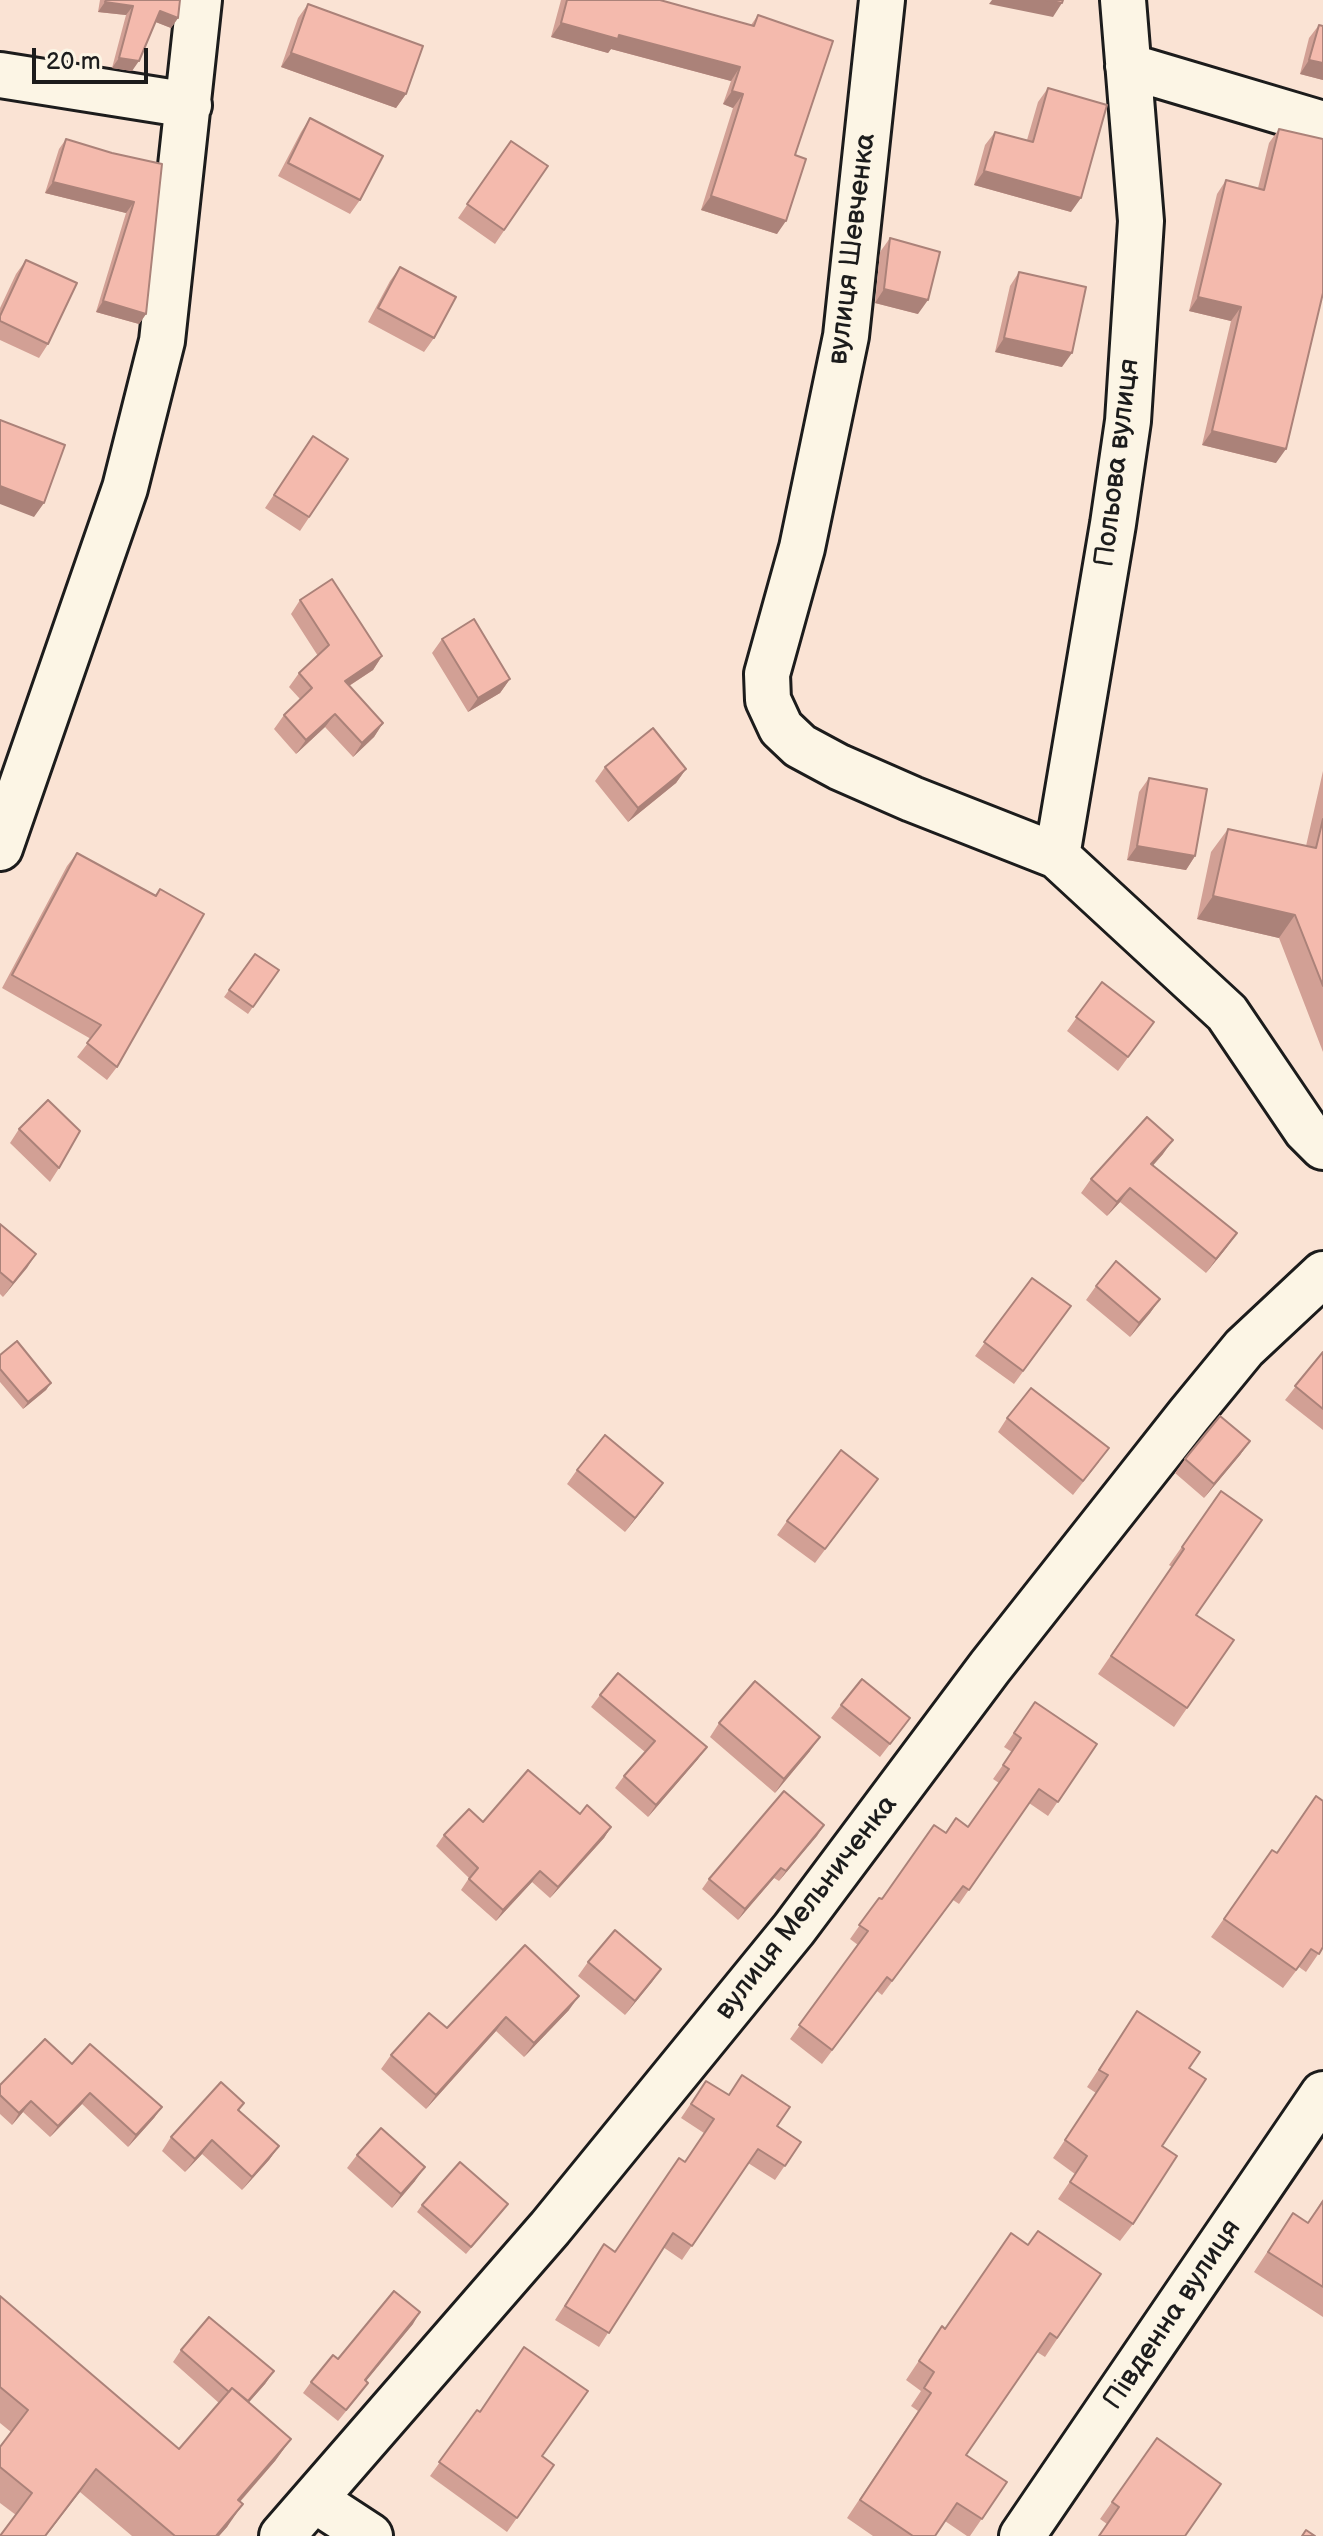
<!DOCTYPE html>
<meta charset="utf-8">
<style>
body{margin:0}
#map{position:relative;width:1323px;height:2536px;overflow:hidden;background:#fae3d4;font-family:"Balsamiq Sans",sans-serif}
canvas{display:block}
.scale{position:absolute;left:32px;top:48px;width:116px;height:36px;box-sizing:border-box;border:4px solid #1c1c1c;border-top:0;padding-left:10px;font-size:24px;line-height:28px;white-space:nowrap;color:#1c1c1c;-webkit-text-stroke:6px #fcf5e5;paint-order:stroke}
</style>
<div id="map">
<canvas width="1323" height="2536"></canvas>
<div class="scale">20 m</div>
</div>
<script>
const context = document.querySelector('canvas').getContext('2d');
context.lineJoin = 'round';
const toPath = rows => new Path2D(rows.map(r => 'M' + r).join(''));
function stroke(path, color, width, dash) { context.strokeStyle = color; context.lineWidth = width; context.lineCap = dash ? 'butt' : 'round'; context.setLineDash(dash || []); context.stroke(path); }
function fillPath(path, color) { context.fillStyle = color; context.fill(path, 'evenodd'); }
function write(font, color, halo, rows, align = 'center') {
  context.font = font + ' "Balsamiq Sans",sans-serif'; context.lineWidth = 8; context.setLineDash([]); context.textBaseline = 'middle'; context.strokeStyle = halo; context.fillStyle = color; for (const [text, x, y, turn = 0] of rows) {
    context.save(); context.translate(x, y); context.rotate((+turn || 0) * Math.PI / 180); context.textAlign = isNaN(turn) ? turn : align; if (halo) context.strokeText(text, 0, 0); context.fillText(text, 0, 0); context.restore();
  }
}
const minor = toPath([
 [882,0,846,336,802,548,767,674,768,700,781,728,800,746,839,767,912,799,1057,856,1227,1013,1306,1130,1323,1147],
 [1128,66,1323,124],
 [0,75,189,105],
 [0,848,125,488,162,341,199,0],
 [1057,856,1113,524,1128,421,1141,221,1123,0],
 [315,2500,370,2536],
 [282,2536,550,2228,794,1929,990,1667,1189,1415,1244,1348,1323,1274],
 [1022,2536,1323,2094]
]);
stroke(minor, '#1c1c1c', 50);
stroke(minor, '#fcf5e5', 44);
fillPath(toPath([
 [100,0,180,0,178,18,171,28,156,22,132,71,112,68,126,15,98,12],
 [561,0,660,0,751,25,758,15,795,155,777,234,701,210,733,108,723,104,731,81,611,49,608,53,551,37],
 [308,4,406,94,396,108,281,67,298,18],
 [1319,25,1323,26,1323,80,1300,74,1309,38],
 [1048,88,1071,212,974,185,985,145,995,132,1027,140,1038,102],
 [310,118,360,200,350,214,278,176,301,132],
 [1279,129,1276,463,1202,445,1231,321,1189,311,1217,194,1226,180,1258,188,1269,143],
 [66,139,112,153,162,164,146,314,139,324,96,312,126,213,45,193,59,149],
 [511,141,548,166,495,244,458,218],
 [890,238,918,314,875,303,880,252],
 [26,260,48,344,39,358,0,340,0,308,16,274],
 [400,267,434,338,424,352,368,322,390,281],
 [1019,272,1062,367,995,352,1010,286],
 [313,436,348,459,300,531,265,508],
 [300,600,382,656,373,670,349,686,383,723,374,737,353,757,325,727,296,754,274,729,284,715,300,699,289,687,299,673,318,656,291,614],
 [442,639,510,679,500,693,468,712,432,653],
 [605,767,686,769,676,783,628,822,595,781],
 [1323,771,1323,1052,1279,938,1197,919,1211,852,1228,829,1306,846],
 [1149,778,1195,856,1186,870,1127,860,1139,792],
 [77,853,155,895,160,889,117,1067,107,1080,77,1057,91,1039,2,988,67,866],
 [279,970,248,1014,224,997,229,990],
 [1102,982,1154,1022,1118,1071,1067,1031],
 [19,1129,59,1168,50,1182,10,1143],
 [1163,1154,1153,1165,1227,1247,1206,1273,1120,1202,1107,1216,1081,1193,1091,1179],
 [0,1224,36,1254,3,1297,0,1294],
 [1032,1278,1071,1306,1014,1384,975,1356],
 [1096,1286,1160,1299,1150,1313,1130,1337,1086,1300],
 [1323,1352,1323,1430,1285,1400],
 [0,1355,51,1383,46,1390,23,1409,0,1382],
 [1007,1418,1099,1462,1073,1495,998,1432],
 [1250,1441,1240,1455,1204,1498,1175,1473,1185,1459],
 [577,1470,663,1483,625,1532,567,1484],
 [878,1479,815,1563,777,1535,787,1521],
 [1221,1491,1196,1615,1234,1640,1174,1727,1098,1674,1172,1567,1169,1565],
 [600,1695,698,1759,648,1817,615,1788,624,1776,645,1752,591,1707],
 [1035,1702,1097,1744,1048,1816,1029,1803,959,1904,953,1900,882,1995,877,1991,822,2064,790,2039,858,1945,850,1939,879,1898,882,1899,946,1833,968,1827,999,1783,993,1779,1012,1752,1004,1747],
 [841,1705,910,1718,880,1757,831,1718],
 [719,1723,810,1751,775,1793,710,1737],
 [580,1814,611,1827,604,1838,550,1898,532,1882,496,1921,461,1890,469,1878,436,1846,444,1835,483,1822],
 [824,1825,779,1881,774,1878,738,1920,702,1889,709,1879],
 [1272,1850,1323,1947,1306,1972,1299,1967,1283,1988,1211,1937],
 [525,1945,569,2010,524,2057,496,2031,426,2109,381,2069,391,2055,447,2028],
 [588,1962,661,1969,625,2015,578,1976],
 [1137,2011,1189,2068,1162,2146,1133,2224,1120,2241,1058,2199,1075,2174,1053,2158,1096,2093,1087,2087],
 [72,2064,162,2107,154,2118,128,2147,82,2104,50,2137,23,2112,12,2125,0,2114,0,2085],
 [706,2081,801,2142,775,2180,748,2163,682,2260,663,2247,599,2347,555,2320,604,2244,615,2251,685,2162,704,2133,681,2118],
 [239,2110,279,2146,269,2160,242,2190,202,2154,185,2172,162,2151,171,2137],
 [357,2155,415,2181,392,2208,347,2168],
 [1323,2199,1323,2317,1254,2272,1293,2213,1308,2223],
 [422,2205,503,2211,466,2254,417,2212],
 [1028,2245,1101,2274,1045,2357,1037,2352,966,2455,1007,2482,970,2536,967,2536,945,2521,935,2536,873,2536,847,2518,918,2411,911,2406,921,2391,906,2380,942,2326,945,2328],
 [0,2296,179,2449,219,2403,173,2362,181,2350,274,2371,265,2384,249,2402,291,2439,275,2461,240,2502,227,2527,219,2536,132,2536,80,2492,16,2515,0,2503,0,2447,11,2432,0,2423],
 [413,2324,365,2381,360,2394,338,2421,303,2393,311,2382,338,2359],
 [477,2410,554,2465,507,2532,430,2476],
 [1157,2438,1221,2484,1107,2524,1100,2519]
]), '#d2a095');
fillPath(toPath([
 [992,0,1046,0,1062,3,1053,17,989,4],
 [105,2,133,6,126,15,98,12],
 [160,11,178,18,171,28,153,21],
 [561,23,619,35,740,67,731,81,611,49,608,53,551,37],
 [291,53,406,94,396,108,281,67],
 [119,58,139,61,132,71,112,68],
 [1309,60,1323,63,1323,80,1300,74],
 [732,91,743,94,733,108,723,104],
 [984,171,1081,198,1071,212,974,185],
 [53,182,134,202,126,213,45,193],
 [711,196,786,221,777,234,701,210],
 [884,289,928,300,918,314,875,303],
 [1198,297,1241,307,1231,321,1189,311],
 [103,301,146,314,139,324,96,312],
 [1004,338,1072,353,1062,367,995,352],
 [1212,431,1286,449,1276,463,1202,445],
 [0,486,44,503,34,517,0,504],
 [382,656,373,670,335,695,345,681],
 [510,679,500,693,468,712,478,698],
 [335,714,325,727,296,754,306,740],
 [383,723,374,737,353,757,362,743],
 [686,769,676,783,628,822,638,808],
 [1137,846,1195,856,1186,870,1127,860],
 [1213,896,1295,915,1279,938,1197,919],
 [1173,1140,1163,1154,1142,1178,1151,1164],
 [1130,1188,1120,1202,1107,1216,1117,1202],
 [1237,1233,1227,1247,1206,1273,1216,1259],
 [36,1254,27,1268,3,1297,13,1283],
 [1160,1299,1150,1313,1130,1337,1139,1323],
 [51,1383,46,1390,23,1409,28,1402],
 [1250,1441,1240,1455,1204,1498,1214,1484],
 [663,1483,653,1497,625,1532,635,1518],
 [820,1737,810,1751,775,1793,784,1779],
 [707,1747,698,1759,648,1817,656,1805],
 [824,1825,817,1836,779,1881,786,1871],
 [611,1827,604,1838,550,1898,558,1887],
 [781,1868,774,1878,738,1920,745,1909],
 [540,1871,532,1882,496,1921,503,1910],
 [661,1969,652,1982,625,2015,635,2001],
 [579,1996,569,2010,524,2057,534,2043],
 [506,2017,496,2031,426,2109,436,2095],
 [90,2093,82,2104,50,2137,58,2126],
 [31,2101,23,2112,12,2125,19,2113],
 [162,2107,154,2118,128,2147,136,2135],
 [212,2140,202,2154,185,2172,195,2159],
 [279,2146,269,2160,242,2190,252,2177],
 [425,2167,415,2181,392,2208,401,2194],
 [420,2312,413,2324,357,2392,365,2380],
 [274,2371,265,2384,236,2417,244,2405],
 [291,2439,275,2461,222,2522,238,2500],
 [96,2469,80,2492,46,2536,45,2536],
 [243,2504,227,2527,219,2536,216,2536]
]), '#ab8279');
const building = toPath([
 [106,0,180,0,178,18,160,11,139,61,119,58,133,6,105,2,106,0],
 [567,0,660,0,754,26,758,15,833,41,795,155,806,159,786,221,711,196,743,94,732,91,740,67,619,35,618,39,561,23,567,0],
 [1046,0,1063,0,1062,3,1046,0],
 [308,4,423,46,406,94,291,53,308,4],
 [1319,25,1323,26,1323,63,1309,60,1319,25],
 [1048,88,1107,105,1081,198,984,171,995,132,1033,142,1048,88],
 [310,118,383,156,360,200,288,163,310,118],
 [1279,129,1323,139,1323,293,1286,449,1212,431,1241,307,1198,297,1226,180,1264,190,1279,129],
 [66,139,112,153,162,164,146,314,103,301,134,202,53,182,66,139],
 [511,141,548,166,504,230,467,204,511,141],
 [890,238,940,252,928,300,884,289,890,238],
 [26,260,77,283,48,344,0,321,0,316,26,260],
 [400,267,456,297,434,338,378,308,400,267],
 [1019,272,1086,287,1072,353,1004,338,1019,272],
 [0,420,65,445,44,503,0,486,0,420],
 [313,436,348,459,309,517,274,495,313,436],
 [332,579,382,656,345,681,383,723,362,743,335,714,306,740,284,715,312,688,299,673,329,645,300,600,332,579],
 [474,619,510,679,478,698,442,639,474,619],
 [653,728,686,769,638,808,605,767,653,728],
 [1149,778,1207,789,1195,856,1137,846,1149,778],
 [1323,819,1323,986,1295,915,1213,896,1228,829,1316,848,1323,819],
 [77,853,156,896,160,889,204,914,117,1067,87,1043,101,1025,12,975,77,853],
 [255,954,279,970,253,1007,229,990,255,954],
 [1102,982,1154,1022,1128,1057,1076,1017,1102,982],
 [48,1100,80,1131,59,1168,19,1129,48,1100],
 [1147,1117,1173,1140,1151,1164,1237,1233,1216,1259,1130,1188,1117,1202,1091,1179,1147,1117],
 [0,1224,36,1254,13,1283,0,1272,0,1224],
 [1116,1261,1160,1299,1139,1323,1096,1286,1116,1261],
 [1032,1278,1071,1306,1023,1371,984,1342,1032,1278],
 [17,1341,51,1383,28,1402,0,1369,0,1355,17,1341],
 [1323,1352,1323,1409,1295,1386,1323,1352],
 [1031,1388,1109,1448,1083,1481,1007,1418,1031,1388],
 [1220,1416,1250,1441,1214,1484,1185,1459,1220,1416],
 [605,1435,663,1483,635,1518,577,1470,605,1435],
 [841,1450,878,1479,825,1549,787,1521,841,1450],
 [1221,1491,1262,1520,1196,1615,1234,1640,1187,1708,1111,1656,1184,1549,1182,1547,1221,1491],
 [618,1673,707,1747,656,1805,624,1776,655,1741,600,1695,618,1673],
 [862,1679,910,1718,890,1744,841,1705,862,1679],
 [755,1681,820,1737,784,1779,719,1723,755,1681],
 [1035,1702,1097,1744,1058,1802,1039,1789,969,1890,963,1886,892,1981,887,1977,832,2050,799,2025,868,1931,859,1925,879,1898,882,1899,934,1825,946,1833,956,1818,968,1827,1009,1769,1003,1765,1021,1738,1014,1733,1035,1702],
 [528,1770,580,1814,587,1805,611,1827,558,1887,540,1871,503,1910,469,1879,478,1868,444,1835,469,1809,483,1822,528,1770],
 [784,1791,824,1825,786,1871,781,1868,745,1909,709,1879,784,1791],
 [1316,1796,1323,1801,1323,1947,1319,1954,1311,1949,1296,1970,1224,1919,1272,1850,1277,1853,1316,1796],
 [615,1930,661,1969,635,2001,588,1962,615,1930],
 [525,1945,579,1996,534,2043,506,2017,436,2095,391,2055,429,2013,447,2028,525,1945],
 [1137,2011,1200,2052,1189,2068,1206,2079,1162,2146,1177,2156,1133,2224,1070,2182,1087,2156,1065,2140,1108,2075,1099,2070,1137,2011],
 [45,2039,72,2064,90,2044,162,2107,136,2135,90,2093,58,2126,31,2101,19,2113,0,2095,0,2085,45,2039],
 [742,2075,790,2107,777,2126,801,2142,785,2166,758,2149,692,2246,673,2233,609,2333,565,2306,604,2244,615,2252,679,2158,685,2162,714,2119,691,2104,706,2081,729,2095,742,2075],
 [221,2082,244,2103,238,2110,279,2146,252,2177,212,2140,195,2159,171,2137,221,2082],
 [381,2128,425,2167,401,2194,357,2155,381,2128],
 [460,2162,508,2204,471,2247,422,2205,460,2162],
 [1323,2201,1323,2287,1268,2252,1293,2213,1308,2223,1323,2201],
 [1038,2231,1101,2274,1057,2338,1050,2333,966,2455,1007,2482,982,2519,957,2503,935,2536,913,2536,860,2500,931,2393,924,2388,934,2372,919,2361,942,2326,945,2329,1011,2233,1028,2245,1038,2231],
 [394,2291,420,2312,365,2380,368,2383,346,2410,311,2382,333,2355,338,2359,394,2291],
 [0,2296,179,2449,232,2388,291,2439,238,2500,243,2504,216,2536,175,2536,96,2469,45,2536,0,2536,32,2493,0,2467,0,2447,28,2410,0,2387,0,2296],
 [209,2317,274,2371,248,2401,232,2388,229,2392,181,2350,209,2317],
 [524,2347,588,2391,542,2456,554,2465,517,2518,439,2462,477,2410,480,2412,524,2347],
 [1157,2438,1221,2484,1185,2536,1099,2536,1119,2507,1112,2502,1157,2438],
 [1306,2530,1315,2536,1302,2536,1306,2530]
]);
fillPath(building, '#f4baad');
stroke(building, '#ab8279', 2);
write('28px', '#1c1c1c', '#fcf5e5', [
 ["вулиця Шевченка",853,249,-83],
 ["Польова вулиця",1118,463,-83],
 ["вулиця Мельниченка",807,1908,-52],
 ["Південна вулиця",1173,2315,-56]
]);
</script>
